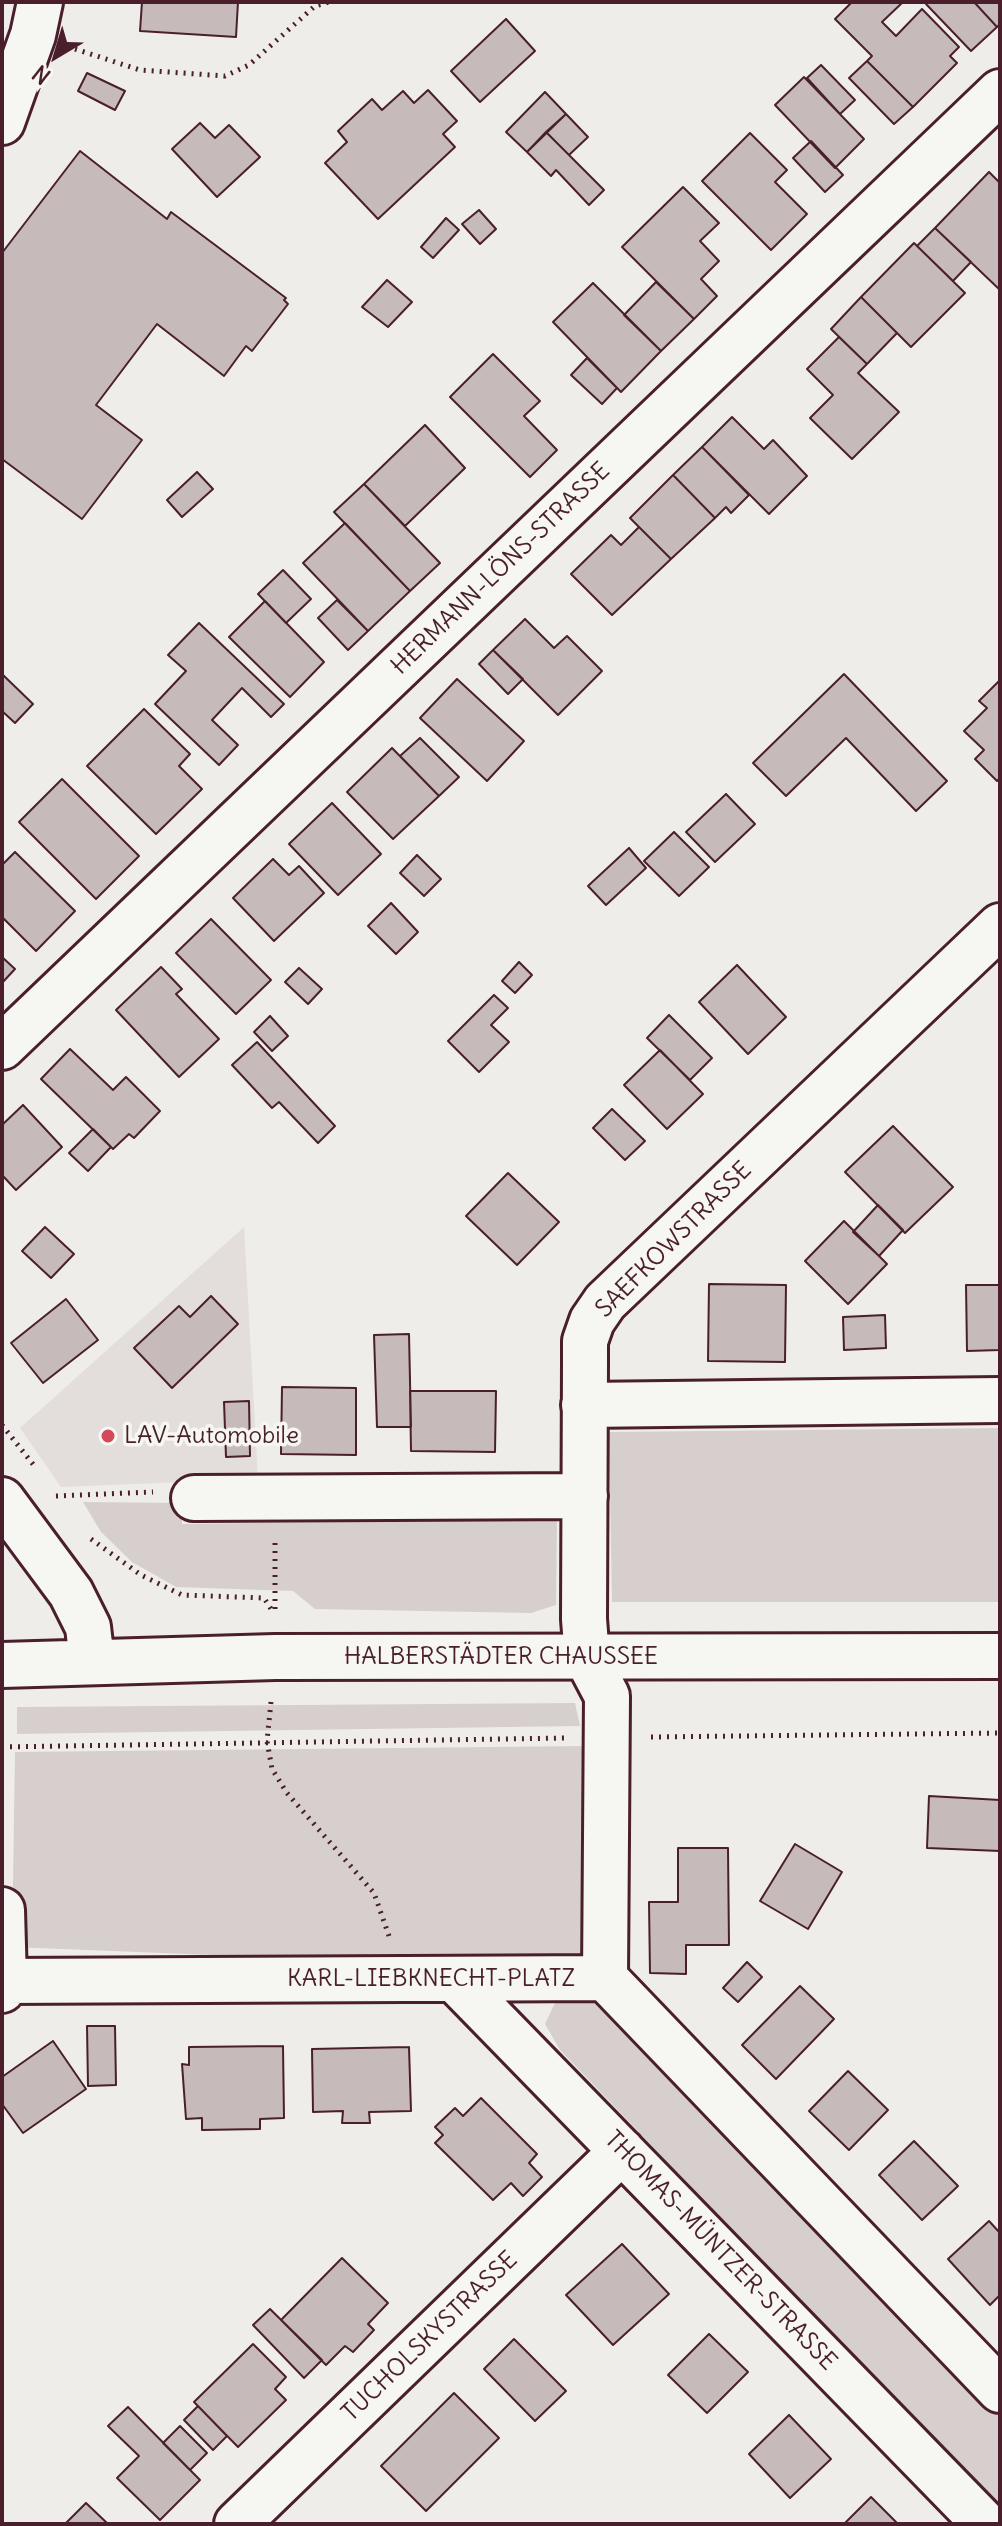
<!DOCTYPE html>
<meta charset="utf-8">
<style>
body{margin:0}
#map{position:relative;width:1002px;height:2526px;overflow:hidden;background:#efedea;font-family:Delius,sans-serif}
canvas{display:block}
.frame{position:absolute;inset:0;border:4px solid #4a1f2b;pointer-events:none}
.north{position:absolute;left:16px;top:16px;width:80px;height:80px;-webkit-text-stroke:6px #f6f6f2;paint-order:stroke;rotate:218deg;font-size:22px;font-weight:700;line-height:32px;text-align:center;color:#4a1f2b}
.north::after{content:'';display:block;margin:auto;width:28px;height:36px;background:#4a1f2b;clip-path:polygon(50% 0,100% 100%,50% 72%,0 100%)}
</style>
<div id="map">
<canvas width="1002" height="2526"></canvas>
<div class="frame"></div>
<div class="north">N</div>
</div>
<script>
const context = document.querySelector('canvas').getContext('2d');
context.lineJoin = 'round';
function fillPath(path, color) { context.fillStyle = color; context.fill(path, 'evenodd'); }
const toPath = rows => new Path2D(rows.map(r => 'M' + r).join(''));
function stroke(path, color, width, dash) { context.strokeStyle = color; context.lineWidth = width; context.lineCap = dash ? 'butt' : 'round'; context.setLineDash(dash || []); context.stroke(path); }
function write(font, color, halo, rows, align = 'center') {
  context.font = font + ' Delius,sans-serif'; context.lineWidth = 7; context.setLineDash([]); context.textBaseline = 'middle'; context.strokeStyle = halo; context.fillStyle = color; for (const [text, x, y, turn = 0] of rows) {
    context.save(); context.translate(x, y); context.rotate((+turn || 0) * Math.PI / 180); context.textAlign = isNaN(turn) ? turn : align; if (halo) context.strokeText(text, 0, 0); context.fillText(text, 0, 0); context.restore();
  }
}
fillPath(toPath([
 [244,1227,258,1479,61,1487,20,1428]
]), '#e3dedc');
fillPath(toPath([
 [1000,1428,1000,1602,612,1602,609,1432],
 [83,1502,182,1503,182,1524,557,1519,556,1605,531,1613,315,1609,293,1591,176,1587,132,1562,101,1532],
 [575,1703,580,1726,17,1734,17,1707],
 [586,1746,587,1970,12,1947,15,1752],
 [581,1999,606,2007,1000,2417,1000,2508,560,2050,545,2024,555,2003]
]), '#d7cfce');
const building = toPath([
 [142,2,238,2,236,37,140,31,142,2],
 [852,2,903,2,882,22,896,36,922,9,959,47,950,56,957,63,913,107,867,61,872,56,835,19,852,2],
 [928,2,974,2,997,27,971,51,926,4,928,2],
 [974,2,1000,2,1000,24,997,27,974,2],
 [506,19,535,51,480,102,451,71,506,19],
 [867,61,913,107,894,124,849,78,867,61],
 [821,65,855,100,840,114,807,78,821,65],
 [87,73,125,91,115,110,78,91,87,73],
 [804,77,864,139,835,168,775,105,804,77],
 [428,90,457,121,443,134,455,147,378,219,325,163,347,142,338,131,372,99,382,110,403,91,414,103,428,90],
 [545,92,566,114,527,152,506,132,545,92],
 [566,114,588,137,569,155,546,132,566,114],
 [200,123,215,138,229,125,260,157,217,197,172,149,200,123],
 [546,132,604,190,589,205,556,170,551,176,527,152,546,132],
 [750,133,787,170,775,182,807,214,771,250,702,181,750,133],
 [811,141,843,175,825,192,793,158,811,141],
 [80,151,167,219,171,212,286,298,284,300,288,304,252,351,246,346,224,376,157,324,96,405,142,440,82,519,2,459,2,253,80,151],
 [989,172,1000,183,1000,290,935,228,989,172],
 [683,187,719,223,700,241,719,261,701,279,717,296,694,319,622,247,683,187],
 [479,210,496,229,480,244,462,224,479,210],
 [446,218,459,230,433,258,421,247,446,218],
 [935,228,971,262,953,281,917,246,935,228],
 [914,243,965,293,911,347,861,297,914,243],
 [387,280,412,302,388,327,362,307,387,280],
 [656,282,694,319,661,351,624,315,656,282],
 [593,283,661,351,621,392,553,322,593,283],
 [861,297,897,333,867,364,831,329,861,297],
 [839,337,867,364,858,373,899,412,852,459,810,418,833,395,807,369,839,337],
 [493,354,540,401,524,416,557,450,530,477,450,397,493,354],
 [587,358,617,388,602,404,571,375,587,358],
 [732,417,764,449,773,440,807,476,769,514,702,447,732,417],
 [425,425,465,468,405,526,364,484,425,425],
 [702,447,749,495,731,513,726,507,715,518,673,475,702,447],
 [197,472,213,489,182,517,167,500,197,472],
 [673,475,715,518,671,559,630,518,673,475],
 [364,484,440,563,410,591,334,512,364,484],
 [345,523,410,591,368,631,303,563,345,523],
 [639,527,671,559,612,615,571,574,611,535,621,545,639,527],
 [283,570,311,599,286,623,258,594,283,570],
 [337,600,368,631,348,650,318,618,337,600],
 [265,601,324,662,290,697,229,637,265,601],
 [525,619,554,648,567,636,602,671,558,715,493,650,525,619],
 [199,623,284,704,271,717,242,688,212,720,238,745,219,765,155,704,186,671,168,655,199,623],
 [493,650,523,679,508,694,479,664,493,650],
 [2,674,33,704,15,723,2,711,2,674],
 [844,674,947,781,916,811,846,738,786,796,753,763,844,674],
 [457,679,524,741,487,781,420,718,457,679],
 [1000,680,1000,778,997,781,975,759,984,750,964,731,987,708,979,701,1000,680],
 [144,709,190,754,179,766,202,789,156,834,87,766,144,709],
 [420,738,459,777,439,796,400,756,420,738],
 [392,748,439,796,393,839,347,792,392,748],
 [62,779,139,856,96,899,19,822,62,779],
 [726,794,755,824,715,862,686,832,726,794],
 [332,803,381,854,338,895,289,844,332,803],
 [674,832,709,867,679,896,644,861,674,832],
 [629,848,646,868,606,905,588,886,629,848],
 [15,852,75,911,36,951,2,917,2,865,15,852],
 [417,855,441,879,424,896,400,873,417,855],
 [273,859,289,875,299,866,324,893,274,941,233,898,273,859],
 [391,903,418,932,396,954,368,926,391,903],
 [211,919,271,980,236,1014,176,953,211,919],
 [2,957,15,969,2,983,2,957],
 [519,962,532,975,515,993,502,981,519,962],
 [737,965,786,1017,748,1054,699,1002,737,965],
 [161,967,182,989,176,994,219,1039,179,1077,116,1010,161,967],
 [299,968,322,989,308,1004,285,982,299,968],
 [494,995,508,1008,491,1025,509,1042,479,1072,448,1041,494,995],
 [669,1015,712,1058,690,1080,647,1038,669,1015],
 [270,1016,288,1036,272,1051,254,1032,270,1016],
 [257,1042,335,1126,318,1143,279,1102,272,1108,232,1065,257,1042],
 [70,1049,113,1090,126,1077,160,1111,134,1138,129,1134,113,1149,41,1079,70,1049],
 [660,1050,703,1094,667,1129,624,1085,660,1050],
 [23,1105,62,1147,16,1190,2,1175,2,1125,23,1105],
 [612,1109,645,1141,625,1160,593,1128,612,1109],
 [893,1126,953,1187,905,1233,845,1172,893,1126],
 [93,1129,111,1147,88,1171,69,1153,93,1129],
 [508,1173,559,1222,517,1265,466,1216,508,1173],
 [878,1205,903,1230,879,1256,853,1232,878,1205],
 [844,1221,887,1264,848,1304,805,1261,844,1221],
 [45,1227,74,1254,51,1278,22,1251,45,1227],
 [709,1284,786,1285,785,1362,708,1361,709,1284],
 [966,1285,1000,1285,1000,1350,967,1351,966,1285],
 [211,1296,238,1324,172,1388,134,1348,179,1306,190,1317,211,1296],
 [66,1299,98,1340,43,1383,11,1343,66,1299],
 [885,1315,886,1348,844,1350,843,1317,885,1315],
 [409,1334,411,1427,377,1427,374,1335,409,1334],
 [282,1387,356,1388,356,1455,281,1454,282,1387],
 [410,1391,496,1391,495,1452,411,1451,410,1391],
 [249,1401,250,1456,226,1457,224,1402,249,1401],
 [929,1796,1000,1800,1000,1851,927,1848,929,1796],
 [795,1844,842,1872,808,1929,760,1901,795,1844],
 [678,1848,728,1848,729,1945,686,1945,686,1974,650,1973,649,1902,678,1902,678,1848],
 [747,1962,762,1977,738,2002,723,1988,747,1962],
 [800,1986,834,2019,776,2079,742,2045,800,1986],
 [87,2026,115,2026,116,2085,88,2086,87,2026],
 [53,2041,86,2089,23,2133,2,2104,2,2077,53,2041],
 [283,2046,284,2118,260,2119,260,2129,202,2130,202,2118,186,2119,182,2064,189,2065,189,2047,283,2046],
 [409,2047,411,2111,369,2112,370,2123,342,2123,343,2111,313,2112,312,2049,409,2047],
 [848,2071,888,2110,849,2150,809,2111,848,2071],
 [481,2098,537,2154,529,2163,542,2177,523,2196,511,2183,493,2200,435,2143,443,2135,435,2127,455,2108,463,2116,481,2098],
 [914,2141,958,2186,922,2220,879,2175,914,2141],
 [989,2221,1000,2233,1000,2295,990,2305,948,2259,989,2221],
 [622,2244,669,2294,613,2345,566,2295,622,2244],
 [342,2258,388,2303,368,2324,374,2330,353,2352,345,2346,326,2365,281,2320,342,2258],
 [270,2309,322,2360,304,2378,253,2325,270,2309],
 [709,2334,748,2372,707,2413,668,2375,709,2334],
 [514,2339,566,2391,535,2421,484,2369,514,2339],
 [253,2344,286,2377,275,2389,286,2400,238,2447,194,2402,253,2344],
 [454,2393,499,2438,426,2511,381,2466,454,2393],
 [198,2406,227,2436,213,2450,184,2420,198,2406],
 [128,2407,200,2480,160,2520,117,2478,139,2456,108,2426,128,2407],
 [789,2415,831,2459,790,2498,749,2454,789,2415],
 [180,2426,207,2453,190,2470,163,2443,180,2426],
 [871,2497,898,2524,844,2524,871,2497],
 [86,2503,108,2524,65,2524,86,2503]
]);
fillPath(building, '#c6babb');
stroke(building, '#4a1f2b', 2);
const street = toPath([
 [2,122,33,35,40,2],
 [2,1047,1000,92],
 [584,1405,1000,1400],
 [194,1498,585,1496],
 [2,1910,4,1981,2,1990],
 [605,1978,607,1696,587,1658,584,1619,585,1363,585,1341,592,1321,605,1302,1000,926],
 [605,1978,1000,2390],
 [454,1979,985,2524],
 [4,1981,605,1978],
 [237,2524,622,2151]
]);
const secondary = toPath([
 [2,1500,71,1593,88,1627,92,1662],
 [2,1665,275,1657,1000,1656]
]);
stroke(street, '#4a1f2b', 50);
stroke(secondary, '#4a1f2b', 50);
stroke(toPath([
 [75,49,140,70,225,76,249,65,315,6,329,2],
 [2,1425,36,1468],
 [56,1496,153,1492],
 [91,1539,141,1575,182,1595,264,1598,273,1612],
 [275,1543,275,1613],
 [271,1702,267,1741,272,1769,287,1793,374,1893,389,1936],
 [651,1737,1000,1733],
 [2,1747,565,1738]
]), '#4a1f2b', 5, [2, 6]);
stroke(street, '#f6f6f2', 44);
stroke(secondary, '#f6f6f2', 44);
for (const [x, y, r, color] of [
 [108,1436,8,"#d1495b"]
]) { const dot = new Path2D(); dot.arc(x, y, r, 0, 2 * Math.PI); context.fillStyle = color; context.fill(dot); stroke(dot, '#f6f6f2', 3); }
write('24px', '#4a1f2b', '#f6f6f2', [
 ["HERMANN-LÖNS-STRASSE",501,569,-44],
 ["SAEFKOWSTRASSE",674,1240,-45],
 ["HALBERSTÄDTER CHAUSSEE",501,1657],
 ["KARL-LIEBKNECHT-PLATZ",431,1979],
 ["THOMAS-MÜNTZER-STRASSE",720,2251,46],
 ["TUCHOLSKYSTRASSE",430,2337,-44]
]);
write('24px', '#4a1f2b', '#f6f6f2', [
 ["LAV-Automobile",124,1436]
], 'left');
</script>
